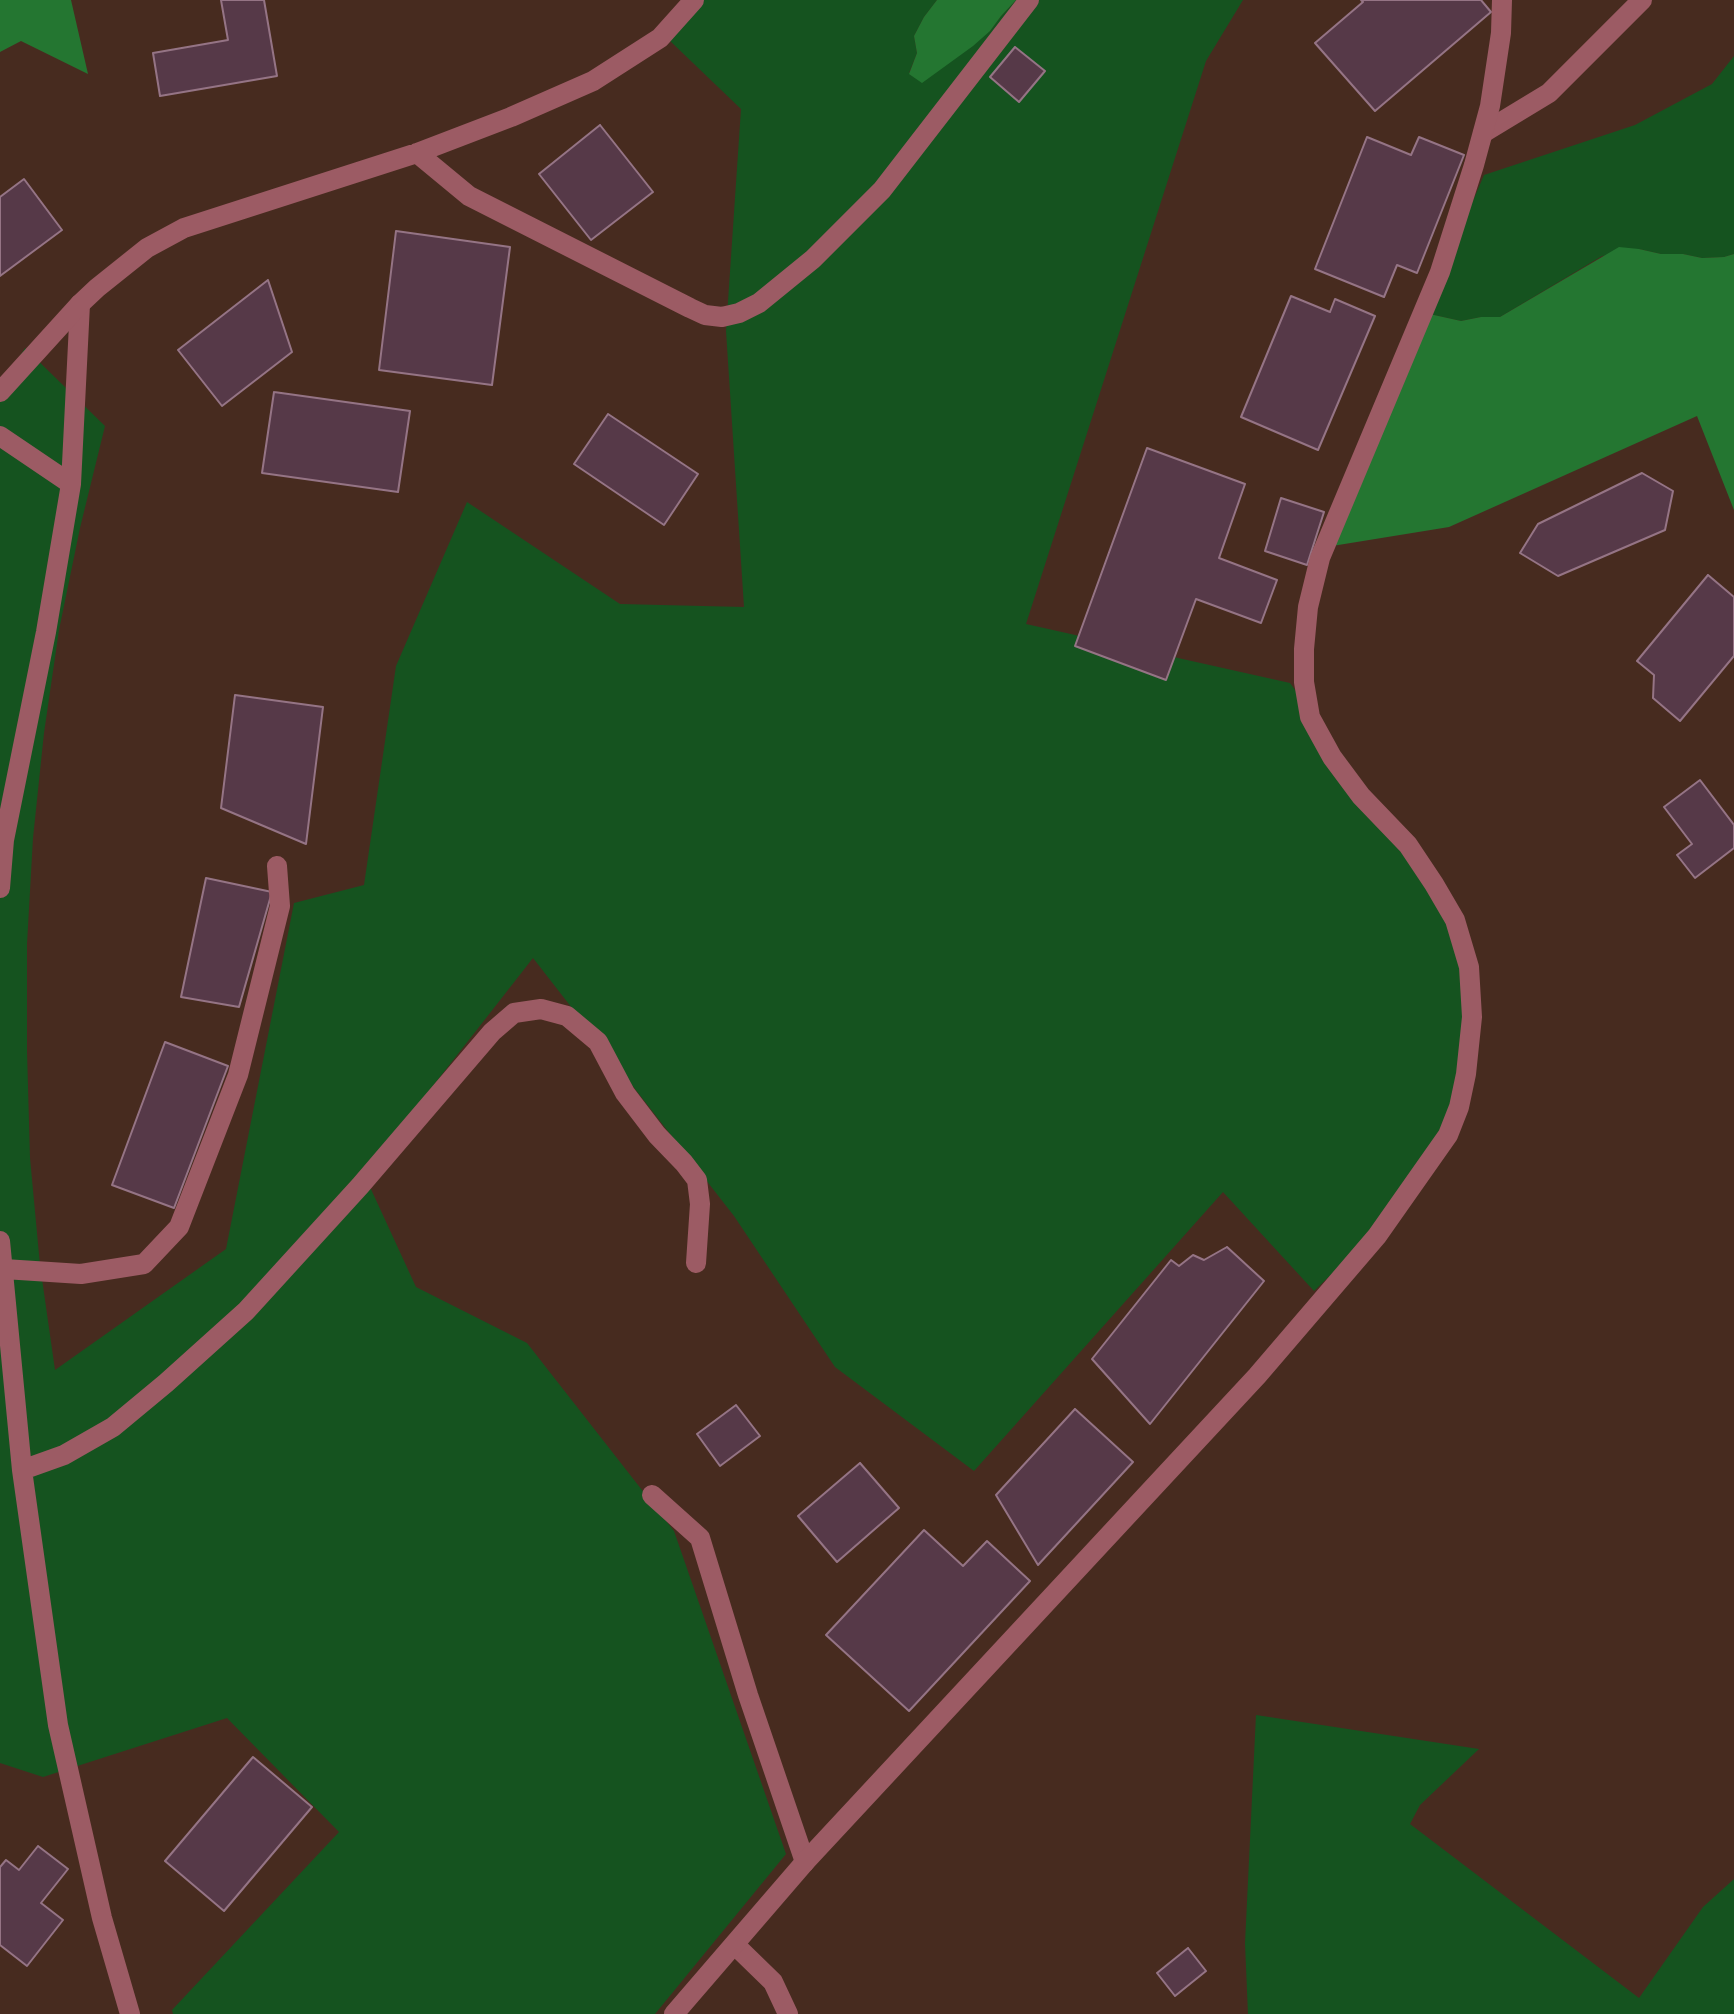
<!DOCTYPE html>
<style>
body{margin:0}
canvas{display:block;background:#472b1f}
</style>
<canvas width="1734" height="2014"></canvas>
<script>
const context = document.querySelector('canvas').getContext('2d');
context.lineJoin = 'round';
function fillPath(path, color) { context.fillStyle = color; context.fill(path, 'evenodd'); }
const toPath = rows => new Path2D(rows.map(r => 'M' + r).join(''));
function stroke(path, color, width, dash) { context.strokeStyle = color; context.lineWidth = width; context.lineCap = dash ? 'butt' : 'round'; context.setLineDash(dash || []); context.stroke(path); }
fillPath(toPath([
 [692,0,937,0,924,17,914,36,917,53,909,73,990,31,1001,16,1016,0,1243,0,1206,61,1026,624,1290,683,1431,876,1459,937,1468,1070,1409,1199,1314,1291,1223,1192,974,1471,835,1367,734,1216,533,958,364,1174,416,1287,527,1343,674,1531,786,1854,655,2014,173,2014,172,2010,339,1832,227,1718,43,1777,0,1763,0,387,25,348,105,426,80,528,59,630,44,733,33,838,27,944,27,1051,30,1158,40,1265,55,1370,226,1249,294,903,364,885,396,666,467,502,620,604,744,607,726,331,741,109,668,39],
 [1734,56,1734,254,1724,257,1702,258,1683,254,1661,254,1639,249,1602,256,1500,317,1481,317,1461,321,1425,313,1484,175,1635,125,1712,84],
 [1256,1715,1479,1749,1420,1805,1410,1824,1639,1998,1703,1907,1734,1879,1734,2014,1248,2014,1245,1943]
]), '#15531f');
fillPath(toPath([
 [0,0,71,0,88,74,21,41,0,52],
 [937,0,1016,0,1001,16,990,31,973,46,922,83,909,74,917,53,914,36,924,17],
 [1619,247,1639,249,1661,254,1683,254,1702,258,1724,257,1734,254,1734,510,1697,416,1449,527,1326,547,1425,313,1461,321,1481,317,1500,317]
]), '#247631');
const building = toPath([
 [221,0,264,0,277,76,160,96,153,53,228,40,221,0],
 [1361,0,1481,0,1491,12,1375,111,1315,43,1363,2,1361,0],
 [1015,47,1045,71,1019,102,990,77,1015,47],
 [600,125,653,192,591,240,539,174,600,125],
 [1367,137,1411,155,1419,137,1464,155,1417,273,1397,265,1384,297,1315,269,1367,137],
 [24,179,62,230,0,276,0,197,24,179],
 [396,231,510,247,492,385,379,370,396,231],
 [268,280,292,352,222,406,178,350,268,280],
 [1291,296,1330,312,1335,299,1375,316,1318,450,1241,417,1291,296],
 [274,392,410,411,398,492,262,473,274,392],
 [608,414,698,474,664,525,574,464,608,414],
 [1147,448,1245,484,1219,558,1277,580,1261,623,1196,599,1166,680,1075,646,1147,448],
 [1642,473,1673,491,1665,530,1558,576,1520,553,1538,524,1642,473],
 [1281,498,1324,512,1307,565,1265,551,1281,498],
 [1708,575,1734,597,1734,656,1680,721,1653,698,1654,675,1637,661,1708,575],
 [235,695,323,707,306,844,221,808,235,695],
 [1700,780,1734,825,1734,848,1695,878,1677,855,1692,844,1664,807,1700,780],
 [206,878,272,892,239,1007,181,997,206,878],
 [165,1042,228,1066,174,1208,112,1185,165,1042],
 [1227,1247,1264,1281,1150,1424,1092,1359,1171,1260,1179,1266,1193,1255,1204,1260,1227,1247],
 [736,1405,760,1436,720,1466,697,1434,736,1405],
 [1075,1409,1133,1462,1038,1565,996,1495,1075,1409],
 [860,1463,899,1508,837,1562,798,1516,860,1463],
 [924,1530,963,1566,987,1541,1030,1581,909,1711,826,1635,924,1530],
 [253,1757,312,1807,224,1911,165,1861,253,1757],
 [38,1846,68,1869,41,1903,63,1920,27,1966,0,1945,0,1867,6,1860,19,1870,38,1846],
 [1188,1948,1206,1971,1175,1996,1157,1973,1188,1948]
]);
fillPath(building, '#563948');
stroke(building, '#957485', 2);
stroke(toPath([
 [1483,133,1549,93,1642,0],
 [0,436,71,484],
 [0,888,4,840,46,632,71,484,80,304],
 [0,1241,22,1470,58,1725,102,1918,130,2014],
 [4,1269,81,1274,144,1264,179,1227,238,1075,280,906,277,866],
 [22,1470,64,1455,113,1427,166,1383,246,1311,360,1186,492,1032,514,1013,541,1009,567,1016,598,1042,625,1093,657,1135,684,1163,697,1180,700,1204,696,1263],
 [652,1495,700,1538,748,1695,805,1862],
 [735,1945,773,1982,788,2014]
]), '#9c5b64', 20);
stroke(toPath([
 [417,153,469,196,690,308,705,315,722,317,739,313,759,303,813,259,882,190,1029,0],
 [0,392,80,304,97,288,147,248,184,228,417,153,511,117,593,81,660,38,694,0],
 [674,2014,805,1862,1257,1376,1377,1236,1448,1135,1459,1107,1466,1074,1472,1017,1469,967,1455,920,1434,884,1408,845,1361,796,1332,757,1310,717,1304,682,1304,649,1308,607,1320,558,1440,272,1474,165,1490,106,1501,33,1502,0]
]), '#9c5b64', 20);
</script>
